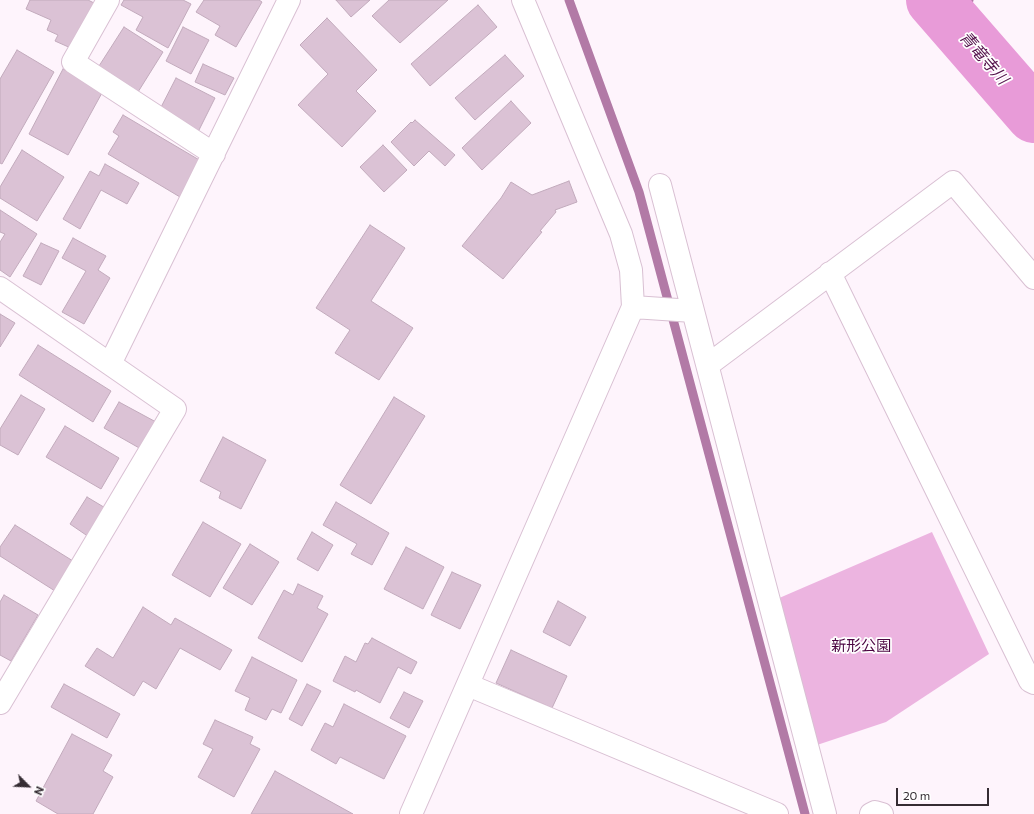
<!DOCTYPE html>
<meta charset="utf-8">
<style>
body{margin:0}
#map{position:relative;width:1034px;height:814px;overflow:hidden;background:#fef4fc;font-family:Commissioner,sans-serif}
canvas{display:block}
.north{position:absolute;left:8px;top:766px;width:40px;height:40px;-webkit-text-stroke:3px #fff;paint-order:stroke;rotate:114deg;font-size:11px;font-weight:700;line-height:16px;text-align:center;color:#352c33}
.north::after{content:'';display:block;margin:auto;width:14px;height:18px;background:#352c33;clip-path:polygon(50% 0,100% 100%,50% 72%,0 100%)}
.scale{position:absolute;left:896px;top:788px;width:93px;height:18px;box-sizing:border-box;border:2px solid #352c33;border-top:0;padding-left:5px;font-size:12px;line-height:14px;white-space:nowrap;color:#352c33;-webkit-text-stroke:3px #fff;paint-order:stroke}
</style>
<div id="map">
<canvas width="1034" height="814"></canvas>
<div class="north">N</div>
<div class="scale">20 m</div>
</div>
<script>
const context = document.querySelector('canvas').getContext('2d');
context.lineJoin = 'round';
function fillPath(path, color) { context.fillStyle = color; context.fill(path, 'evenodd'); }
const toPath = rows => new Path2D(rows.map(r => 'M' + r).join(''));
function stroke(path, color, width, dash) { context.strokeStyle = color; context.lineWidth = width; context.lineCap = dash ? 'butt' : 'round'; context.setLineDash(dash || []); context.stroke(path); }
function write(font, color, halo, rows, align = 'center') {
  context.font = font + ' Commissioner,"Noto Sans JP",sans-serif'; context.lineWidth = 3.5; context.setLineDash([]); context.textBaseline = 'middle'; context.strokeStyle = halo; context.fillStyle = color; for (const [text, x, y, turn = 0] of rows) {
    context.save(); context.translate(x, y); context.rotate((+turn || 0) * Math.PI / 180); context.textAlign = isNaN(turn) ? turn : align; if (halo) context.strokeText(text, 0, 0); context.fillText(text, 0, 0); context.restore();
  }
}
fillPath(toPath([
 [932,532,989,654,886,722,808,748,770,602]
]), '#ecb4e0');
stroke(toPath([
 [569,0,639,192,805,814],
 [946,13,969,0]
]), '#b27aa6', 9);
stroke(toPath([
 [934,0,1034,115]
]), '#e89bd8', 56);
const building = toPath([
 [30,0,88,0,94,3,73,49,55,41,58,35,47,30,51,20,26,9,30,0],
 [124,0,183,0,191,4,168,48,136,30,143,17,121,5,124,0],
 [204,0,259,0,262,2,236,47,215,35,220,26,196,12,204,0],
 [336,0,370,0,351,17,336,0],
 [389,0,448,0,400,43,372,16,389,0],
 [478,5,497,27,430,86,411,64,478,5],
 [327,18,377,70,356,91,376,111,342,147,298,105,328,74,300,45,327,18],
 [124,27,163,52,138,92,99,66,124,27],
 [183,27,209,40,191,74,166,61,183,27],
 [17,50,54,72,2,164,0,163,0,79,17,50],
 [505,55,524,76,475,120,455,98,505,55],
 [203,64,234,78,225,95,195,82,203,64],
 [63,69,103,91,68,155,29,134,63,69],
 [176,78,215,98,198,132,158,113,176,78],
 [511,101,531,123,482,170,462,148,511,101],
 [123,115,201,161,180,197,108,154,119,136,113,132,123,115],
 [415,120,455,155,445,166,429,151,414,166,391,142,411,122,412,123,415,120],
 [383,145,407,170,384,192,360,167,383,145],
 [22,150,64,177,37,221,0,198,0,187,22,150],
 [105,164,139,183,127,204,101,190,80,229,63,219,90,171,99,176,105,164],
 [569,181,577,202,555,210,556,212,540,231,542,232,503,279,462,246,501,198,511,182,532,195,569,181],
 [0,210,37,234,10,277,0,270,0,242,5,234,0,232,0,210],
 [370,225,405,248,371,301,413,328,379,380,335,353,350,330,316,308,370,225],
 [73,238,106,256,98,270,110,278,84,324,62,312,86,271,62,258,73,238],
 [41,243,59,251,41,285,23,276,41,243],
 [0,314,15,323,0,347,0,314],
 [38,345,111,391,93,422,19,375,38,345],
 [21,395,45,409,18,455,0,445,0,429,21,395],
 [394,397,425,416,371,504,340,485,394,397],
 [119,402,156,422,141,449,104,428,119,402],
 [65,426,119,458,101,489,46,457,65,426],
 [223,437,266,460,241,509,219,498,221,492,200,481,223,437],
 [87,497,107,509,89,537,70,524,87,497],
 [336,502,389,533,372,565,351,554,357,544,323,525,336,502],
 [203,522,241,544,210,597,172,575,203,522],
 [15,525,73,561,55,591,0,556,0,547,15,525],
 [312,532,333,545,318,571,297,559,312,532],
 [250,544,279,562,252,605,223,588,250,544],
 [406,547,444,567,423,609,384,589,406,547],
 [452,572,481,585,460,629,431,615,452,572],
 [298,584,323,596,317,608,328,614,302,662,258,638,284,590,293,595,298,584],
 [4,595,38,615,11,661,0,655,0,602,4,595],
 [558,601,586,617,570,646,543,632,558,601],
 [143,607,171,625,175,618,232,650,220,670,180,648,156,689,143,681,134,696,85,666,97,648,113,658,143,607],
 [372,638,417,662,411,674,398,667,380,703,356,690,355,692,333,681,345,656,356,662,365,643,368,644,372,638],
 [511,650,567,676,552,708,496,683,511,650],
 [252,657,297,680,281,713,272,709,266,720,245,710,250,698,235,691,252,657],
 [64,684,120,714,107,738,51,707,64,684],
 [307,684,321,691,302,726,289,719,307,684],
 [404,692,423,701,409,728,390,718,404,692],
 [344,704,406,736,384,779,340,757,336,764,311,750,325,723,333,727,344,704],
 [215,720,253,737,250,744,260,749,234,797,198,777,213,749,203,744,215,720],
 [72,734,112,755,103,771,113,777,93,814,58,814,36,801,72,734],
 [275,771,353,814,251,814,275,771]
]);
fillPath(building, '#dbc2d5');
stroke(building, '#c2aabc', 1);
const minor = toPath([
 [108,0,73,62,214,154],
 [660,185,825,814],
 [830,273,1030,681,1034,683],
 [0,288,175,409,0,703],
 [633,307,693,311],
 [110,364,289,0],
 [708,365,953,182,1034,278],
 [468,685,777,814],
 [411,814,633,307,631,270,621,234,523,0],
 [871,814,875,812,882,814]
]);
stroke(minor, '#d9c0d3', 24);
stroke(minor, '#fff', 22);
write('15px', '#4b0542', '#fff', [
 ["新形公園",861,646]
]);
write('italic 16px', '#53104a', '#fff', [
 ["青竜寺川",984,58,49]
]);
</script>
